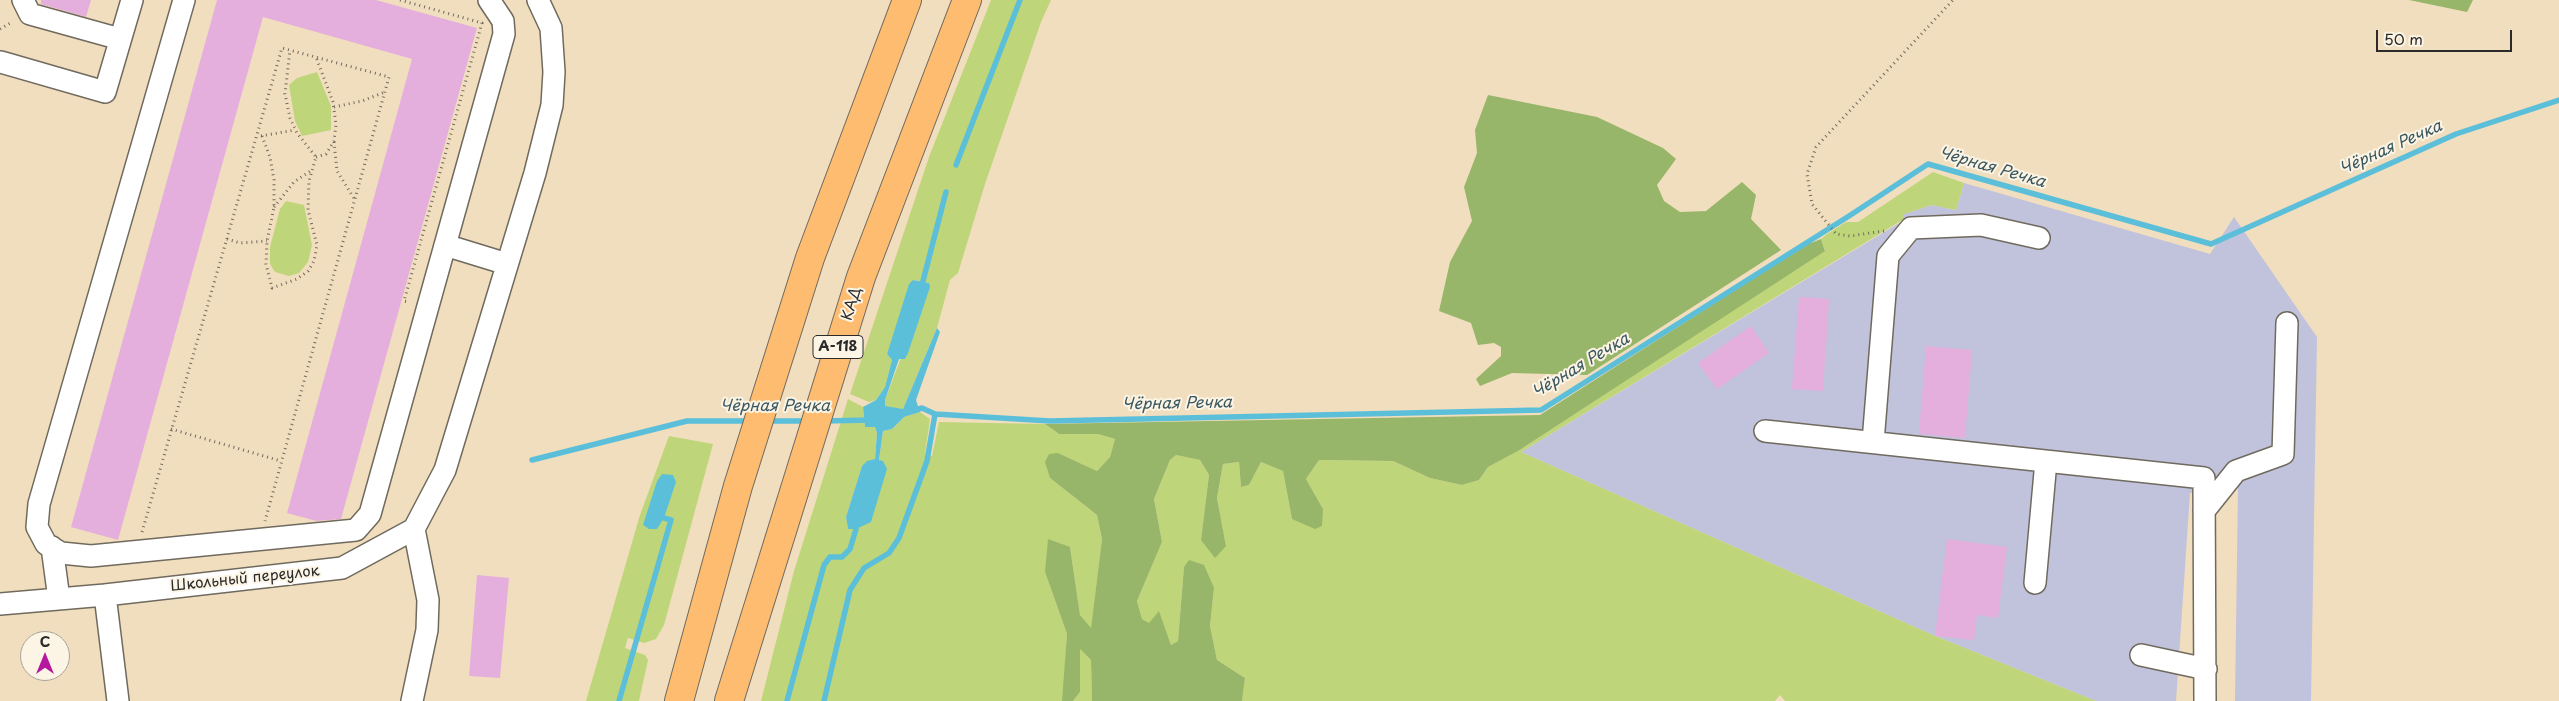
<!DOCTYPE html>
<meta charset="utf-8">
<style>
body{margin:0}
#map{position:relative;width:2559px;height:701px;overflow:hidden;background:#f1debe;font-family:"Playpen Sans",sans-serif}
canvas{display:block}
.north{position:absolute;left:20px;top:631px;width:50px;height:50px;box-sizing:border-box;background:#fcf5e5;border:1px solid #a8a49b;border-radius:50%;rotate:0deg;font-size:14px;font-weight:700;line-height:20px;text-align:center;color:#2b2b2b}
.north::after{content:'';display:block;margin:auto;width:18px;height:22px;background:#b5179e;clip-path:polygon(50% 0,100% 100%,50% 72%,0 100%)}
.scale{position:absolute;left:2376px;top:30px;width:136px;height:22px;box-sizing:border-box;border:2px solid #2b2b2b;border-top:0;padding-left:6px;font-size:15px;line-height:18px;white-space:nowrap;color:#2b2b2b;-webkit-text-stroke:4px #fcf5e5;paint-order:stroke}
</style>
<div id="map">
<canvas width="2559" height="701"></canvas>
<div class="north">С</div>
<div class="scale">50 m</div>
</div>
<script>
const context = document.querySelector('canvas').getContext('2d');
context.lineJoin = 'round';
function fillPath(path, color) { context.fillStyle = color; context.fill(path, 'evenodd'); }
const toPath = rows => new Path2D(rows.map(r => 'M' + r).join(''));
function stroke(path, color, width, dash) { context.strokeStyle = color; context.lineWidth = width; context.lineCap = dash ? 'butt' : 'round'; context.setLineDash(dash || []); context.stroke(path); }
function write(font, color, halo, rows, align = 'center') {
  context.font = font + ' "Playpen Sans",sans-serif'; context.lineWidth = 4; context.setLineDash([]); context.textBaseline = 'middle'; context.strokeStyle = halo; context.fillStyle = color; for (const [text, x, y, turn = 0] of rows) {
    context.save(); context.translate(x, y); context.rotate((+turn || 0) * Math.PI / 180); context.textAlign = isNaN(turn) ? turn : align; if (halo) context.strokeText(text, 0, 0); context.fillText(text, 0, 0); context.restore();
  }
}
fillPath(toPath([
 [1964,183,2210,254,2234,217,2317,337,2311,701,2235,701,2238,487,2190,493,2176,701,2096,701,1935,636,1521,452,1904,220,1903,214,1932,205,1956,210]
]), '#c1c2dc');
fillPath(toPath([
 [991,0,1051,0,1041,22,985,184,958,273,950,280,937,328,903,409,890,408,885,406,885,400,929,283,914,280,887,354,892,360,885,387,876,400,869,402,850,394,929,157],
 [317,72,331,106,331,130,302,136,295,121,289,85,297,78],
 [1933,172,1964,183,1956,210,1932,205,1904,214,1904,219,1521,452,1935,636,2096,701,1785,701,1780,695,1775,701,1242,701,1245,678,1217,660,1210,626,1214,588,1184,567,1178,641,1171,645,1159,612,1150,624,1142,619,1137,601,1162,542,1154,499,1170,460,1176,455,1200,460,1209,475,1201,540,1226,546,1217,498,1223,464,1239,462,1241,487,1249,485,1261,462,1283,471,1292,519,1323,509,1306,479,1319,460,1393,461,1430,478,1462,485,1479,480,1488,467,1518,451,1825,250,1821,239,1827,234,1846,222,1858,222],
 [286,201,304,205,312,245,308,262,299,273,289,276,275,272,270,264,270,247,280,209],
 [848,399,863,407,865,427,875,427,877,433,875,459,862,466,846,517,848,529,879,461,883,431,892,429,904,417,920,412,930,419,925,454,932,456,939,422,1045,424,1059,434,1098,434,1115,439,1110,457,1097,471,1058,453,1050,478,1097,515,1102,539,1091,629,1080,615,1070,547,1045,572,1067,634,1063,701,761,701,794,571],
 [669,436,713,444,664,625,656,639,644,643,628,638,625,648,645,655,648,660,639,701,586,701,640,515],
 [1079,648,1091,660,1092,701,1073,701,1080,692]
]), '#bfd579');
fillPath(toPath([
 [2409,0,2473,0,2467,12],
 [1488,95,1597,117,1663,148,1676,159,1657,185,1664,201,1680,212,1706,211,1742,182,1756,195,1751,219,1781,250,1587,375,1512,373,1480,386,1476,379,1501,356,1501,347,1494,343,1478,345,1471,323,1439,311,1450,262,1472,221,1464,187,1477,153,1475,130],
 [1821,239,1825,251,1518,451,1488,467,1479,480,1462,485,1430,478,1393,461,1319,460,1306,479,1323,509,1322,526,1315,529,1292,519,1283,471,1261,462,1249,485,1241,487,1239,462,1223,464,1217,498,1226,546,1215,558,1201,540,1209,475,1200,460,1176,455,1170,460,1154,499,1162,542,1137,601,1142,619,1149,623,1159,611,1171,645,1178,641,1184,567,1189,560,1204,565,1214,588,1210,626,1217,660,1245,678,1242,701,1092,701,1091,660,1080,649,1080,692,1073,701,1062,701,1067,634,1045,572,1048,539,1070,547,1080,615,1091,628,1102,539,1097,515,1050,478,1045,462,1049,454,1058,453,1097,471,1110,457,1115,439,1098,434,1059,434,1045,424,1540,415,1806,245]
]), '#97b669');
fillPath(toPath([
 [913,280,929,283,930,287,908,353,905,359,899,359,885,400,885,406,903,409,937,328,940,332,916,400,920,412,904,417,892,429,883,431,879,460,883,461,887,469,871,522,856,529,848,529,846,517,862,466,867,461,875,459,877,433,875,427,865,427,863,407,876,400,885,387,892,360,887,354,909,284],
 [662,474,673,475,676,482,664,518,657,529,649,529,643,525,657,481]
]), '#5cbfda');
stroke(toPath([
 [956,165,1020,0],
 [923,281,946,192],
 [912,411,922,408,935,414,1050,421,1541,410,1849,216,1928,164,2211,244,2456,134,2559,100],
 [766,421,809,421],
 [823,421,871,420],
 [532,460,687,421,752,421],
 [619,701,671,520,664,518],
 [787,701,824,565,830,557,842,557,850,549,856,529],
 [824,701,850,590,864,568,889,553,899,538,927,461,935,414]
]), '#5cbfda', 5.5);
fillPath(toPath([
 [41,0,91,0,86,17,41,4],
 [217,0,376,0,477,28,341,519,316,521,287,513,412,59,263,17,118,540,71,527],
 [1799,297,1829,299,1823,391,1792,389],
 [1751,326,1769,353,1717,389,1698,363],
 [1926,346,1972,350,1965,438,1919,434],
 [1947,539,2007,547,1998,618,1977,615,1974,640,1935,636],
 [477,575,509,578,500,678,469,676]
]), '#e5afdd');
const minor = toPath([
 [23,0,30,14,120,39],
 [184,0,39,504,37,527,46,544,61,553,91,556,356,530,370,514,504,34,503,21,489,0],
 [1,62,105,92,132,0],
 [445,245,507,264],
 [1765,431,2204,478,2205,701],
 [1873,442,1888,256,1911,228,1981,225,2039,238],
 [2204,511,2236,471,2283,454,2287,323],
 [52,547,59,599],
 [2035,583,2046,461],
 [105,595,118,701],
 [0,604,105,595,342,568,414,529,445,470,535,173,552,105,554,72,551,28,538,0],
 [2141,655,2206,669],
 [412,701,427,630,428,600,414,529]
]);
const highway = toPath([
 [679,701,738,486,810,258,907,0],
 [729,701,861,277,967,0]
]);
stroke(minor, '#706a5e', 24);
stroke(highway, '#706a5e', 30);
stroke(toPath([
 [400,0,482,23,404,301,409,302],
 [0,29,12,22],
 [334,107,362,101,385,92],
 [261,136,295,130],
 [262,136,270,157,274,180,274,207,267,241,266,264,272,288,297,279,308,271,314,261,317,245,308,210,309,181,316,157,297,133,290,118,285,94,290,50],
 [334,142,337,171,355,200],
 [316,157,326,154,334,141,336,125,333,102,316,57],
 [274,207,294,182,312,170],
 [1884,231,1850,236,1836,234,1812,204,1807,174,1816,147,1953,0],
 [227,239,240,243,267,241],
 [171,429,281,461],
 [142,532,282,48,389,77,265,521]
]), '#706a5e', 3, [1, 4]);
stroke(minor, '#fff', 21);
stroke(highway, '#febc70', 28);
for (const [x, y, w] of [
 [838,347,50]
]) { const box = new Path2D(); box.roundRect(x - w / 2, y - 11.5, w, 23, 4); context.fillStyle = '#fcf5e5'; context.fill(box); stroke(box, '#2b2b2b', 1); }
write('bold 14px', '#2b2b2b', null, [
 ["А-118",838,347]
]);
write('15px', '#2b2b2b', '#fcf5e5', [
 ["КАД",852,304,-73],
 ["Школьный переулок",245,579,-6]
]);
write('italic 16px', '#3a5760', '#fcf5e5', [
 ["Чёрная Речка",2391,148,-24],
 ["Чёрная Речка",1992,168,16],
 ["Чёрная Речка",1581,366,-31],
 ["Чёрная Речка",1177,404,-1],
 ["Чёрная Речка",775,407]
]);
</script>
